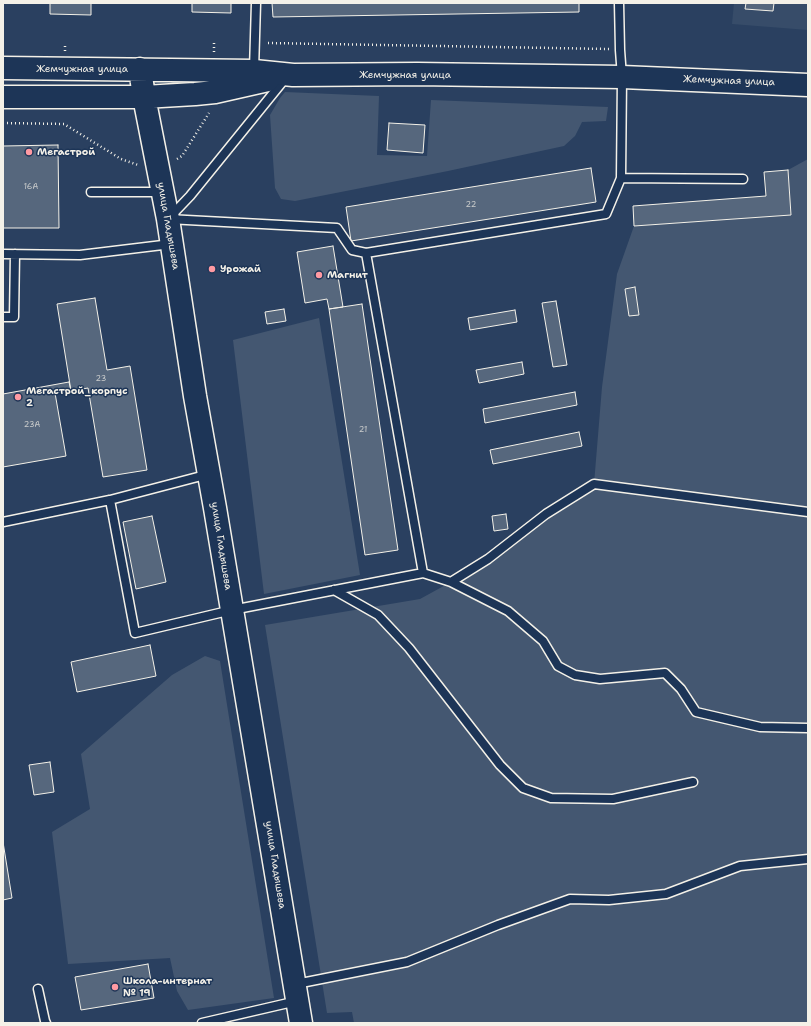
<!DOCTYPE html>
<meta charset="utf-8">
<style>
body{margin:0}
#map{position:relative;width:811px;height:1026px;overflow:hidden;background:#2a4060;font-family:"Shantell Sans",sans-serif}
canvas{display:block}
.frame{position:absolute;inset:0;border:4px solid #f4f1e8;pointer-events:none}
</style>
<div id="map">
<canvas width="811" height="1026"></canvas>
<div class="frame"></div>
</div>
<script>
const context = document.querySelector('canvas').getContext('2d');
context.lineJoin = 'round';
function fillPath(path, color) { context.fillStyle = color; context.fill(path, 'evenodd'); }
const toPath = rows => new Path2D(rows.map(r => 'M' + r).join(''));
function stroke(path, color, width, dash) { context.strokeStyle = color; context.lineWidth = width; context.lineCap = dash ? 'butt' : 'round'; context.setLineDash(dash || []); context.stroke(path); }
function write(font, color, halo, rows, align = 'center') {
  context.font = font + ' "Shantell Sans",sans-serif'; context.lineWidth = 3; context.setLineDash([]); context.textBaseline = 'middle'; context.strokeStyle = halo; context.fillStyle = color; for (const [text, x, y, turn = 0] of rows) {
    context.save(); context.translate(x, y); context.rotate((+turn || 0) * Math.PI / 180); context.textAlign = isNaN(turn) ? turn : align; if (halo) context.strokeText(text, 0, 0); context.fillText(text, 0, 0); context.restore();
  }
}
fillPath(toPath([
 [734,3,808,3,808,30,732,24]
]), '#374c69');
fillPath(toPath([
 [285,92,379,96,377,155,427,156,431,100,608,107,606,121,582,122,575,136,564,146,448,171,295,201,281,199,275,188,270,115,280,98],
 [808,159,808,1023,354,1023,352,1012,327,1013,265,625,420,599,451,582,594,484,602,387,617,274,634,226,791,215,788,170],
 [319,318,360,575,264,594,233,340],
 [205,656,220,661,274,998,188,1010,177,991,170,958,68,964,52,832,90,809,81,754,172,675]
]), '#445771');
const building = toPath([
 [50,3,91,3,91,15,50,14,50,3],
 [192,3,231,3,231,13,192,12,192,3],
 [272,3,579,3,579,12,273,17,272,3],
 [746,3,774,3,773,11,745,9,746,3],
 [389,123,425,125,423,153,387,150,389,123],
 [58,145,59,228,3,228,3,146,58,145],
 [591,168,596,202,351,241,346,207,591,168],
 [788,170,791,215,634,226,633,206,766,196,764,172,788,170],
 [333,246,343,307,329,309,327,299,305,303,297,252,333,246],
 [635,287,639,315,629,316,625,289,635,287],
 [95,298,107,370,130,366,147,470,103,477,88,388,71,391,57,304,95,298],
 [556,301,567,365,553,367,542,303,556,301],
 [362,304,398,550,365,555,329,309,362,304],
 [284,309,286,321,267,324,265,312,284,309],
 [515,310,517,322,470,330,468,318,515,310],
 [522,362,524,374,479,383,476,370,522,362],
 [69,382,71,391,55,393,66,456,3,467,3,394,69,382],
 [575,392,577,405,485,423,483,409,575,392],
 [579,432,582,446,493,464,490,450,579,432],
 [506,514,508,529,494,531,492,516,506,514],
 [152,516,166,582,136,589,123,522,152,516],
 [150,645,156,676,77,692,71,662,150,645],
 [50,762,54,792,34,795,29,765,50,762],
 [3,842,12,898,3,900,3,842],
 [148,964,154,998,81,1010,75,977,148,964]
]);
fillPath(building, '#56677d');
stroke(building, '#f4f1e8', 1);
const lane = toPath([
 [254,70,256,3],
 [621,178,743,179],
 [91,192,162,192],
 [366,253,606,214,621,178,622,77,620,50,619,3],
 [3,254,80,255,171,244],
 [3,317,14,317,15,254],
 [110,500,135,633,232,610,423,573,366,253,352,250,337,228,168,219,190,196,284,80,289,78],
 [3,522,110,500,209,474],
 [423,573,451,582,508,611,543,641,558,666,575,675,600,679,665,673,681,689,696,712,760,727,808,728],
 [451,582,488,559,546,514,594,484,808,512],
 [334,590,378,615,409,648,500,765,523,788,551,798,613,799,693,782],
 [296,984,407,962,498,925,570,899,609,900,666,894,740,866,808,859],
 [38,989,45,1021,46,1023],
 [202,1023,297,1001]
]);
const primary = toPath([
 [3,68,254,71,293,75,417,74,622,77,808,85],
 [140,69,144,97,168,219,195,396,215,508,301,1023],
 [3,97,144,97,195,94,215,92,268,80]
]);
stroke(lane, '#f4f1e8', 11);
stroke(primary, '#f4f1e8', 25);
stroke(toPath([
 [214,43,214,52],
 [268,43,609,49],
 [65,51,65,43],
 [3,123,64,124,121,159,138,165],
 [177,159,182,156,209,113]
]), '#f4f1e8', 2.5, [1, 3]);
stroke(lane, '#1d3557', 8);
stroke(primary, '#1d3557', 22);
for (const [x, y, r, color] of [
 [29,152,4,"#ff9aa2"],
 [212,269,4,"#ff9aa2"],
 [319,275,4,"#ff9aa2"],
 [18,397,4,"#ff9aa2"],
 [115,987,4,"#ff9aa2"]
]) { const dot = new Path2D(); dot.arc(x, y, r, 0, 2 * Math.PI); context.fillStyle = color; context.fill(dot); stroke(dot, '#1d3557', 1.5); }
write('8px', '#cccecd', null, [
 ["16А",31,187],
 ["22",471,205],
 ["23",101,379],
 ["23А",32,425],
 ["21",363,430]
]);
write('10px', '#f4f1e8', '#1d3557', [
 ["Жемчужная улица",82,69],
 ["Жемчужная улица",405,75],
 ["Жемчужная улица",729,81,2],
 ["улица Гладышева",168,226,80],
 ["улица Гладышева",221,546,81],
 ["улица Гладышева",275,865,81]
]);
write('bold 10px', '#f4f1e8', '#1d3557', [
 ["Мегастрой",37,152],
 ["Урожай",220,269],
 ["Магнит",327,275],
 ["Мегастрой_корпус",26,391],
 ["2",26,403],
 ["Школа-интернат",123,981],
 ["№ 19",123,993]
], 'left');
</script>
